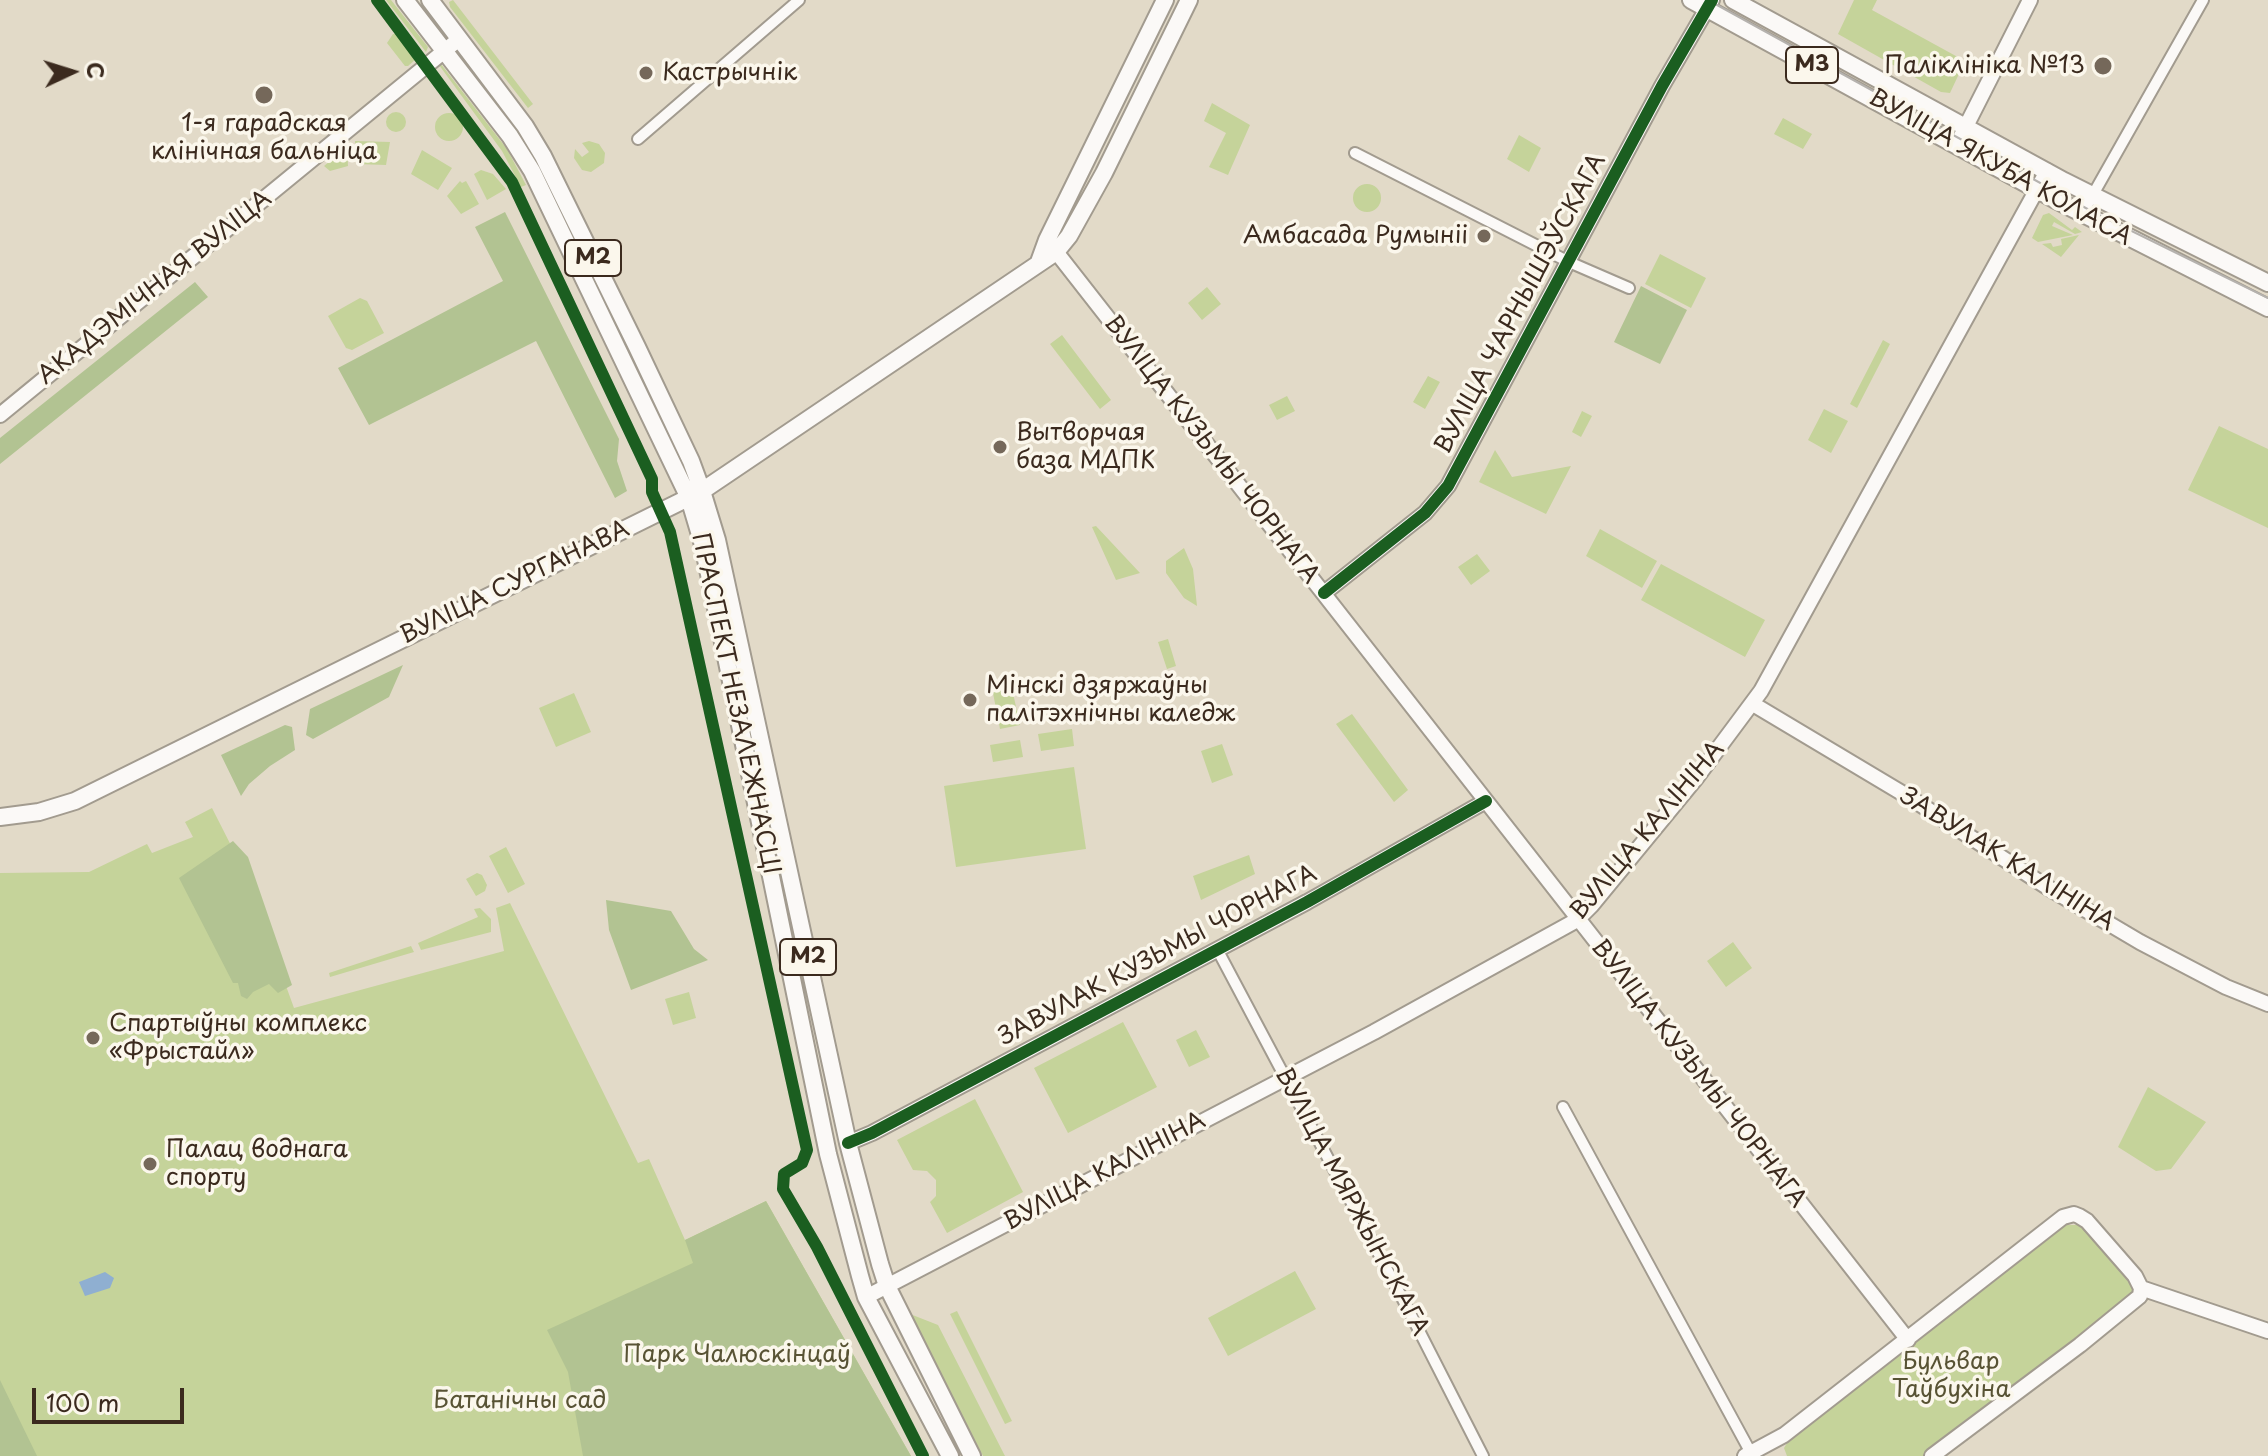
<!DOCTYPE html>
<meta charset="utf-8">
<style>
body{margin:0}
#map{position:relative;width:2268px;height:1456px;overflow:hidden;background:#e2dac8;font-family:"Playpen Sans",sans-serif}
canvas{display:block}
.north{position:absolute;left:32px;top:32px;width:80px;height:80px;-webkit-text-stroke:6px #fbf7ec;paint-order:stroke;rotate:86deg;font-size:22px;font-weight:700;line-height:32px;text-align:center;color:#3b2a1e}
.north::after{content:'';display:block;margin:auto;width:28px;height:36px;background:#3b2a1e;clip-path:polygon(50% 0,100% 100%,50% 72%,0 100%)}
.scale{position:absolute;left:32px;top:1388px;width:152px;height:36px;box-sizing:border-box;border:4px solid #3b2a1e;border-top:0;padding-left:10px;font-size:24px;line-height:28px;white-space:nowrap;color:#3b2a1e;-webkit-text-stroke:6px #fbf7ec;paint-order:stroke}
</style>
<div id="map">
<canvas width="2268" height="1456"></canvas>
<div class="north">С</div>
<div class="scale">100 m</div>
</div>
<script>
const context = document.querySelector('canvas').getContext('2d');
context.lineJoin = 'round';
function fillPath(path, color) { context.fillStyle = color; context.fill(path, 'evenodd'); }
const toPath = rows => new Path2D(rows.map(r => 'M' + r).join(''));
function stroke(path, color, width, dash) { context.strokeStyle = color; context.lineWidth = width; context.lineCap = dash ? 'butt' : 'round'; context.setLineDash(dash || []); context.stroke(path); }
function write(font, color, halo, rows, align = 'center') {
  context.font = font + ' "Playpen Sans",sans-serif'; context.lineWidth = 7; context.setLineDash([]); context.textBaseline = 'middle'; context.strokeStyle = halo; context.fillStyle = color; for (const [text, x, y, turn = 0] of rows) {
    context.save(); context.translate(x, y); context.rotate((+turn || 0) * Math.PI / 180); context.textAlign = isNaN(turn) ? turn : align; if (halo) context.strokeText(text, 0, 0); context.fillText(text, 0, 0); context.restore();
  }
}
fillPath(toPath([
 [386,0,391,0,428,47,426,52],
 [453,0,533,104,528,108,450,7,449,2],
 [1854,0,1877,0,1872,10,1965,61,1950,93,1941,92,1838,34],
 [393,34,397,34,416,59,408,66,405,66,387,43],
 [441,64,507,149,526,185,521,187,502,151,439,65],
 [1212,103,1250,125,1228,175,1209,167,1226,133,1204,121],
 '386 122a10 10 0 1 1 20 0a10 10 0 1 1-20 0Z',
 '435 127a14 14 0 1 1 28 0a14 14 0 1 1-28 0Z',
 [1783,118,1812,134,1803,149,1774,134],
 [1519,135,1541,148,1529,172,1507,159],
 [355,141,390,142,386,165,356,164],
 [589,141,599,144,605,153,604,163,591,172,582,170,574,158,575,149,582,157,589,152,582,143],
 [347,147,348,166,330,171,324,166],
 [422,150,452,168,438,190,411,174],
 [481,170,493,174,506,189,487,200,474,174],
 [460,181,462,183,466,181,479,204,461,214,447,196],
 '1353 198a14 14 0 1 1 28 0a14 14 0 1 1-28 0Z',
 [2049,213,2072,230,2075,227,2082,232,2075,234,2054,222,2052,226,2073,235,2038,242,2032,238,2043,215],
 [2079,235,2061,257,2042,244,2051,243,2053,247,2062,245,2061,239],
 [1660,254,1706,278,1691,308,1645,284],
 [1207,287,1221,304,1202,320,1188,303],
 [360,298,367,301,384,333,352,350,346,348,328,316],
 [1062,335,1111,400,1100,409,1050,344],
 [1883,340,1890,344,1857,408,1850,404],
 [1428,376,1440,382,1425,409,1413,402],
 [1287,396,1295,411,1277,420,1269,405],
 [1824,409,1848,421,1831,453,1808,440],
 [1582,411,1592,416,1581,437,1572,432],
 [2219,426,2268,449,2268,528,2188,490],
 [1495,450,1512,477,1571,466,1546,514,1479,482],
 [1096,526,1140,573,1116,580,1092,527],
 [1600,529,1657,561,1642,588,1586,556],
 [1184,548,1193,569,1197,606,1184,598,1166,573,1166,561],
 [1477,554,1490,571,1471,585,1458,567],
 [1661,564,1765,620,1745,657,1641,600],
 [1168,639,1176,666,1167,669,1158,642],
 [1011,684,1020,725,1000,729,992,688],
 [574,693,591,732,556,747,539,708],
 [1352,714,1408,790,1394,802,1336,724],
 [1072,729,1074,746,1041,751,1038,734],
 [1020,740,1023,757,993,762,990,745],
 [1222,744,1233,775,1212,783,1201,751],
 [1074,767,1086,849,956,867,944,786],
 [212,808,245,873,294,1008,504,951,496,908,510,903,638,1163,649,1159,685,1240,766,1201,911,1456,0,1456,0,873,89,872,147,844,152,853,193,837,185,822],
 [506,847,525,884,508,893,489,856],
 [1249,855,1255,874,1201,900,1193,876],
 [477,873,482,875,487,885,485,891,476,896,466,879],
 [480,908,491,919,491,932,421,950,418,943,478,917,474,909],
 [1733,942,1752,968,1726,987,1707,961],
 [411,946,414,952,330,977,329,973],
 [689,992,696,1018,673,1025,665,999],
 [1123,1022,1157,1087,1068,1133,1034,1068],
 [1196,1030,1210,1057,1189,1067,1176,1040],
 [2148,1087,2206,1122,2171,1169,2156,1171,2118,1147],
 [975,1099,1023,1192,947,1233,930,1202,936,1196,936,1180,927,1171,913,1170,897,1140],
 [2066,1225,2081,1225,2134,1288,2131,1299,1925,1456,1787,1456,1784,1448,1787,1443],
 [1295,1271,1316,1309,1228,1356,1208,1318],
 [957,1311,1012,1421,1005,1424,950,1314],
 [910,1314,938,1325,1005,1456,983,1456]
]), '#c5d39a');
fillPath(toPath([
 [505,212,619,439,617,461,627,491,615,498,536,341,369,425,338,368,503,281,475,227],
 [195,282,208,297,0,464,0,438],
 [1641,286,1687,310,1660,364,1614,342],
 [403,665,389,697,313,739,306,735,310,709],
 [285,725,292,727,295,750,270,766,249,784,241,796,221,755],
 [233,841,248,857,292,985,278,993,269,984,253,992,247,999,241,996,238,983,233,983,179,878],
 [606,900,671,911,694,949,708,960,631,990,609,930],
 [766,1201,911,1456,583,1456,568,1372,547,1330,693,1263,685,1240],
 [0,1380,37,1456,0,1456]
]), '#b2c392');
fillPath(toPath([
 [105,1272,114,1278,110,1288,85,1296,79,1282]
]), '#8fafd1');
const street = toPath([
 [638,139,799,0],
 [1355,153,1569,262,1629,288],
 [2082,214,2203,0],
 [1217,949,1408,1309,1483,1456],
 [1563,1107,1751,1453]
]);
const secondary = toPath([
 [1957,144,2030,0],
 [1050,244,1908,1340],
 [0,415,459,39],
 [1324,593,1425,513,1448,486,1662,86,1712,0],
 [1753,704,1912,799,2047,887,2140,942,2226,987,2268,1004],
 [848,1143,872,1133,1307,902,1486,801],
 [2141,1288,2268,1331],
 [866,1297,1374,1032,1577,920,1591,906,1697,777,1761,691,2047,171],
 [1745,1456,1784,1435,2063,1217,2074,1214,2079,1216,2087,1221,2135,1276,2141,1288,2140,1296,2080,1345,1932,1456]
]);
const primary = toPath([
 [405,0,510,136,532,171,689,498,703,545,828,1154,860,1276,866,1297,950,1456],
 [430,0,525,126,543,156,637,347,691,461,702,491,717,540,848,1143,880,1264,887,1286,972,1456],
 [1691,0,2054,199,2268,308],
 [1733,0,2064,181,2268,283],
 [1039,262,1047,240,1165,0],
 [0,817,39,812,75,801,702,491,1056,252,1069,236,1104,173,1189,0]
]);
stroke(street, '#a29b8f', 14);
stroke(secondary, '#a29b8f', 18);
stroke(primary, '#a29b8f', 20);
stroke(street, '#fbf9f7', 10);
stroke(secondary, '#fbf9f7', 14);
stroke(primary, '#fbf9f7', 16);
stroke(toPath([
 [1708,0,2093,212,2268,298]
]), '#b5b2ae', 2);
stroke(toPath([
 [377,0,512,182,652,479,652,492,670,532,807,1150,802,1163,784,1174,783,1189,817,1247,923,1456],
 [1324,593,1425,513,1448,486,1662,86,1712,0],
 [848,1143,872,1133,1307,902,1486,801]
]), '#1b5e20', 12);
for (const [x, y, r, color] of [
 [2103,66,10,"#75685a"],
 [646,73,8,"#75685a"],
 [264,95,10,"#75685a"],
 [1484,236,8,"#75685a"],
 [1000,447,8,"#75685a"],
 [970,700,8,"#75685a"],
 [93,1038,8,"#75685a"],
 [150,1164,8,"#75685a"]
]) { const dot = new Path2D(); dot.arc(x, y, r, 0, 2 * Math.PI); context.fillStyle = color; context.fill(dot); stroke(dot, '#fbf7ec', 3); }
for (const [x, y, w] of [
 [1812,65,52],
 [593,258,56],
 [808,957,56]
]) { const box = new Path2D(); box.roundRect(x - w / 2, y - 18, w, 36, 6); context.fillStyle = '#fbf7ec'; context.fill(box); stroke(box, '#3b2a1e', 2); }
write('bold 22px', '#3b2a1e', null, [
 ["М3",1812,65],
 ["М2",593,258],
 ["М2",808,957]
]);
write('24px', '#3b2a1e', '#fbf7ec', [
 ["Паліклініка №13",2085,66,"right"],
 ["Кастрычнік",662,73],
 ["1-я гарадская",264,124,"center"],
 ["клінічная бальніца",264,152,"center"],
 ["Амбасада Румыніі",1468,236,"right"],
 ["Вытворчая",1016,433],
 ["база МДПК",1016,461],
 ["Мінскі дзяржаўны",986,686],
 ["палітэхнічны каледж",986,714],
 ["Спартыўны комплекс",109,1024],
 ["«Фрыстайл»",109,1052],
 ["Палац воднага",166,1150],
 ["спорту",166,1178]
], 'left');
write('24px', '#3b2a1e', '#fbf7ec', [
 ["ВУЛІЦА ЯКУБА КОЛАСА",2000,168,29],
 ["АКАДЭМІЧНАЯ ВУЛІЦА",155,288,-39],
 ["ВУЛІЦА ЧАРНЫШЭЎСКАГА",1521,304,-62],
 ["ВУЛІЦА КУЗЬМЫ ЧОРНАГА",1211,450,52],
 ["ВУЛІЦА СУРГАНАВА",515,583,-26],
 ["ПРАСПЕКТ НЕЗАЛЕЖНАСЦІ",735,704,78],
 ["ВУЛІЦА КАЛІНІНА",1648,831,-50],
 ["ЗАВУЛАК КАЛІНІНА",2007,860,32],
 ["ЗАВУЛАК КУЗЬМЫ ЧОРНАГА",1158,956,-28],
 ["ВУЛІЦА КУЗЬМЫ ЧОРНАГА",1698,1074,52],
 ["ВУЛІЦА КАЛІНІНА",1105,1172,-28],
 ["ВУЛІЦА МЯРЖЫНСКАГА",1351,1202,62]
]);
write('24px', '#585334', '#fbf7ec', [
 ["Парк Чалюскінцаў",737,1355],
 ["Бульвар",1951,1362],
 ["Таўбухіна",1951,1390],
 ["Батанічны сад",520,1401]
]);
</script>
